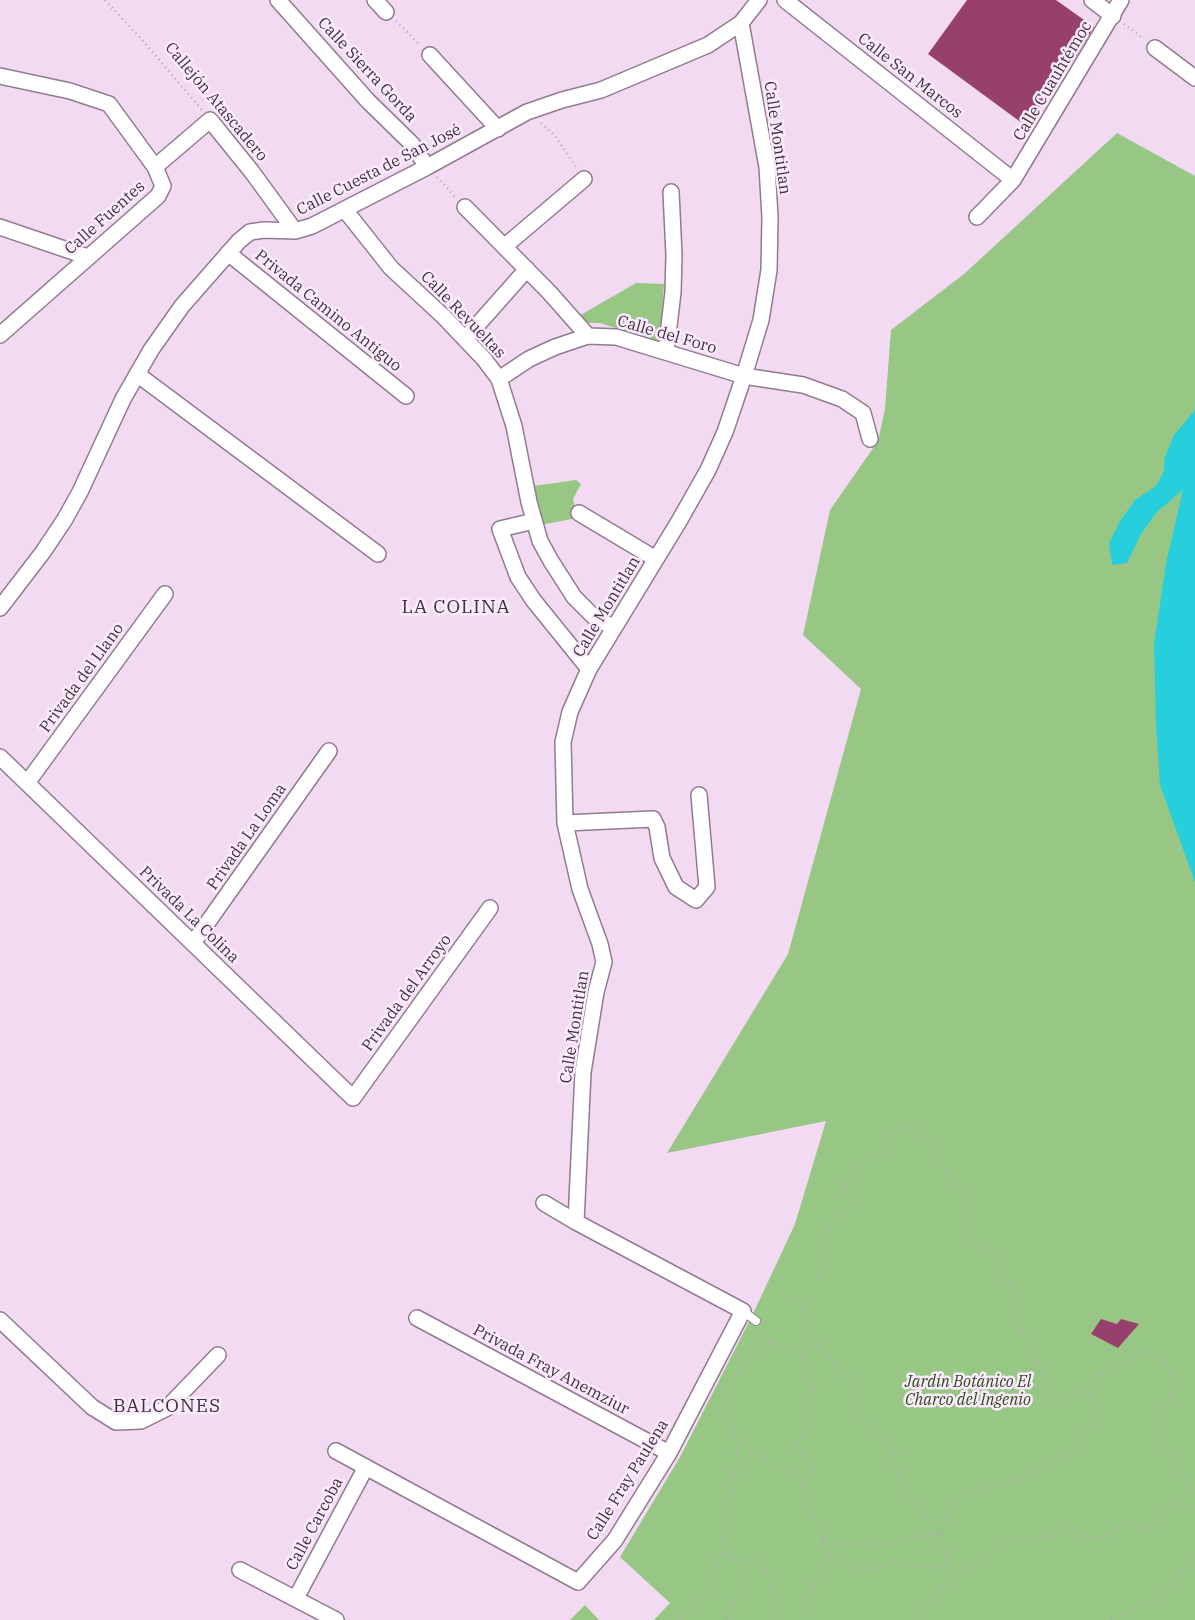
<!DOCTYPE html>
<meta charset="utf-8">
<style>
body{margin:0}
canvas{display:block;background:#f3daf3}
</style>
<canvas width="1195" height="1620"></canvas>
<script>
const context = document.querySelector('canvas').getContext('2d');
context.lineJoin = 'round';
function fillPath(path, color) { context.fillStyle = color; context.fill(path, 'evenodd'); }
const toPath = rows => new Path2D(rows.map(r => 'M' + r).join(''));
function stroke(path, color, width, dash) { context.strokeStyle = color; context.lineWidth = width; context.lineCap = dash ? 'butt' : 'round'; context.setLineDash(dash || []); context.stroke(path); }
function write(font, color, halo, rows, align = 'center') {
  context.font = font + ' "IBM Plex Serif",serif'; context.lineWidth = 5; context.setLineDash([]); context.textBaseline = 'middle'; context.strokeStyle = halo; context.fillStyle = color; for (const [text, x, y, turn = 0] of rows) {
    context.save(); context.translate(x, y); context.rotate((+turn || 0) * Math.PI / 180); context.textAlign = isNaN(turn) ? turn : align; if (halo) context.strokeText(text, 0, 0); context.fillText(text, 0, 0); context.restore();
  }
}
fillPath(toPath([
 [1117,133,1195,176,1195,1620,654,1620,670,1603,620,1557,680,1457,752,1316,795,1224,826,1121,667,1153,788,954,861,689,803,635,830,510,878,441,885,409,891,330,964,274],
 [636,283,664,284,660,342,600,323,583,323,577,317],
 [576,480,581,484,573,499,578,518,540,525,533,486],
 [585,1605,599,1620,570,1620]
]), '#98c785');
fillPath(toPath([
 [1195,410,1195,882,1160,785,1156,725,1154,645,1166,563,1183,490,1157,512,1141,534,1127,563,1112,565,1109,543,1120,521,1135,500,1156,486,1164,471,1164,459,1174,435]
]), '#27cfdc');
fillPath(toPath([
 [967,0,1056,0,1094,27,1077,55,1026,126,928,54],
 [1101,1319,1117,1324,1121,1319,1139,1324,1118,1348,1091,1334]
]), '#97406b');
const service = toPath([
 [743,1311,756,1321]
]);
const minor = toPath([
 [278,0,368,101,412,144,427,167],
 [375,0,386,12],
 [785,0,1013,180],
 [1092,0,1113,16],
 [1155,48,1195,78],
 [430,55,498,129],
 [0,76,70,91,109,104,155,167,163,186,158,196,0,335],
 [155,167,210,120,252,172,295,231],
 [465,207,549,292,588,336],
 [345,210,391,268,444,317,484,359,499,379,514,426,529,502,540,541,551,561,574,597,593,616,614,628],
 [977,217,1013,180,1121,0],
 [0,227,88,257],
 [505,246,584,179],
 [228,253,406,396],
 [465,339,527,269],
 [666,352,673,292,674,255,671,192],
 [137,374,378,554],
 [499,379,529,359,555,347,588,336,616,337,744,376,803,385,842,399,863,413,870,439],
 [579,513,656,559],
 [534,521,500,529,518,577,534,601,589,669],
 [0,608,43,552,65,519,80,492,123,399,151,350,182,306,239,241,250,232,264,230,295,231,312,226,427,167,527,112,562,100,601,90,708,45,741,23,759,0],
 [0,757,353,1098,490,908],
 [27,783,165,594],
 [565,823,653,819,657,827,662,858,676,887,696,900,707,887,699,795],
 [193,943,329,751],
 [576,1222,583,1072,596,992,604,962,600,944,580,889,565,823,563,742,570,712,589,669,678,523,708,470,725,432,744,376,761,320,769,270,770,217,767,167,741,23],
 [417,1318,669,1453],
 [0,1320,92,1407,116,1422,141,1421,167,1408,218,1355],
 [336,1451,578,1582,615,1540,669,1453,743,1311,576,1222,544,1203],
 [240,1570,336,1620],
 [296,1598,366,1467]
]);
stroke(service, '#917b91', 10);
stroke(minor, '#917b91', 18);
stroke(toPath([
 [105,0,144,42,202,110],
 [396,21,420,45],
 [1124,24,1144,39],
 [541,123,555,136,576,167],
 [437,177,455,197],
 [819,1278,823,1261,827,1231,834,1220,844,1213,852,1205,852,1200,846,1193,846,1185,850,1175,858,1165,873,1156,887,1151,890,1140,899,1130,908,1125,916,1127,930,1138,934,1158,964,1192,965,1198,963,1214,972,1239,1000,1253,996,1269,998,1274,1013,1287,1016,1298,1020,1325,1026,1343,1033,1356,1039,1364,1046,1395,1049,1398,1059,1402,1080,1394,1088,1389,1099,1374,1113,1374,1122,1364,1139,1352,1159,1359,1172,1371,1174,1378,1168,1404,1157,1420,1155,1425,1157,1431,1169,1456,1176,1464,1195,1496],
 [800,1301,817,1345,853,1381,853,1405,869,1429,896,1448,894,1463,903,1488,942,1537,948,1568,953,1578,929,1601,923,1620],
 [769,1341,804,1354,814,1385,808,1423,797,1448,814,1461,812,1473,801,1482],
 [804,1354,817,1345],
 [737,1443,756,1452,772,1466,788,1472,801,1482,830,1557,864,1571,895,1562,921,1566,948,1568],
 [823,1540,837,1546,866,1545,908,1539,940,1533,951,1505,955,1500,960,1497,994,1484,1003,1484,1024,1479,1040,1468,1061,1458,1072,1451,1089,1428,1097,1411,1096,1403,1088,1389],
 [721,1552,742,1563,751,1562,756,1555,762,1559,782,1620],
 [953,1578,966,1573,975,1567,1000,1544,1006,1542,1045,1538,1053,1536,1064,1528,1068,1528,1093,1539,1100,1538,1128,1524,1133,1524,1144,1530,1151,1530,1156,1527,1168,1509,1181,1502,1195,1511],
 [680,1620,706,1593,721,1552,737,1465,737,1443,729,1410,732,1377,769,1341,762,1331],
 [726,1620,751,1562],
 [808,1620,812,1607,816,1579,830,1557],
 [1111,1620,1161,1597,1195,1556]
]), '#b7a2b7', 2.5, [1, 4]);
stroke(service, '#fff', 8);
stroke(minor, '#fff', 15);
write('16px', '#3d333d', '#fdeafe', [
 ["Calle Sierra Gorda",367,70,47],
 ["Calle San Marcos",910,76,38],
 ["Calle Cuauhtémoc",1053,81,-59],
 ["Callejón Atascadero",216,102,50],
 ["Calle Montitlan",777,138,82],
 ["Calle Cuesta de San José",379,170,-27],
 ["Calle Fuentes",105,218,-42],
 ["Privada Camino Antiguo",328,311,39],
 ["Calle Revueltas",463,315,46],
 ["Calle del Foro",667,335,16],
 ["Calle Montitlan",607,607,-59],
 ["Privada del Llano",82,678,-54],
 ["Privada La Loma",247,837,-55],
 ["Privada La Colina",189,915,44],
 ["Privada del Arroyo",407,993,-54],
 ["Calle Montitlan",575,1027,-81],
 ["Privada Fray Anemziur",551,1370,28],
 ["Calle Fray Paulena",628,1480,-58],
 ["Calle Carcoba",315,1524,-62]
]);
write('italic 16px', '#294e16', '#fdeafe', [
 ["Jardín Botánico El",968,1382],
 ["Charco del Ingenio",968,1400]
]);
context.letterSpacing = '1px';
write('19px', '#3d333d', '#fdeafe', [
 ["LA COLINA",456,608],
 ["BALCONES",167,1407]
]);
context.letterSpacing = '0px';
</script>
